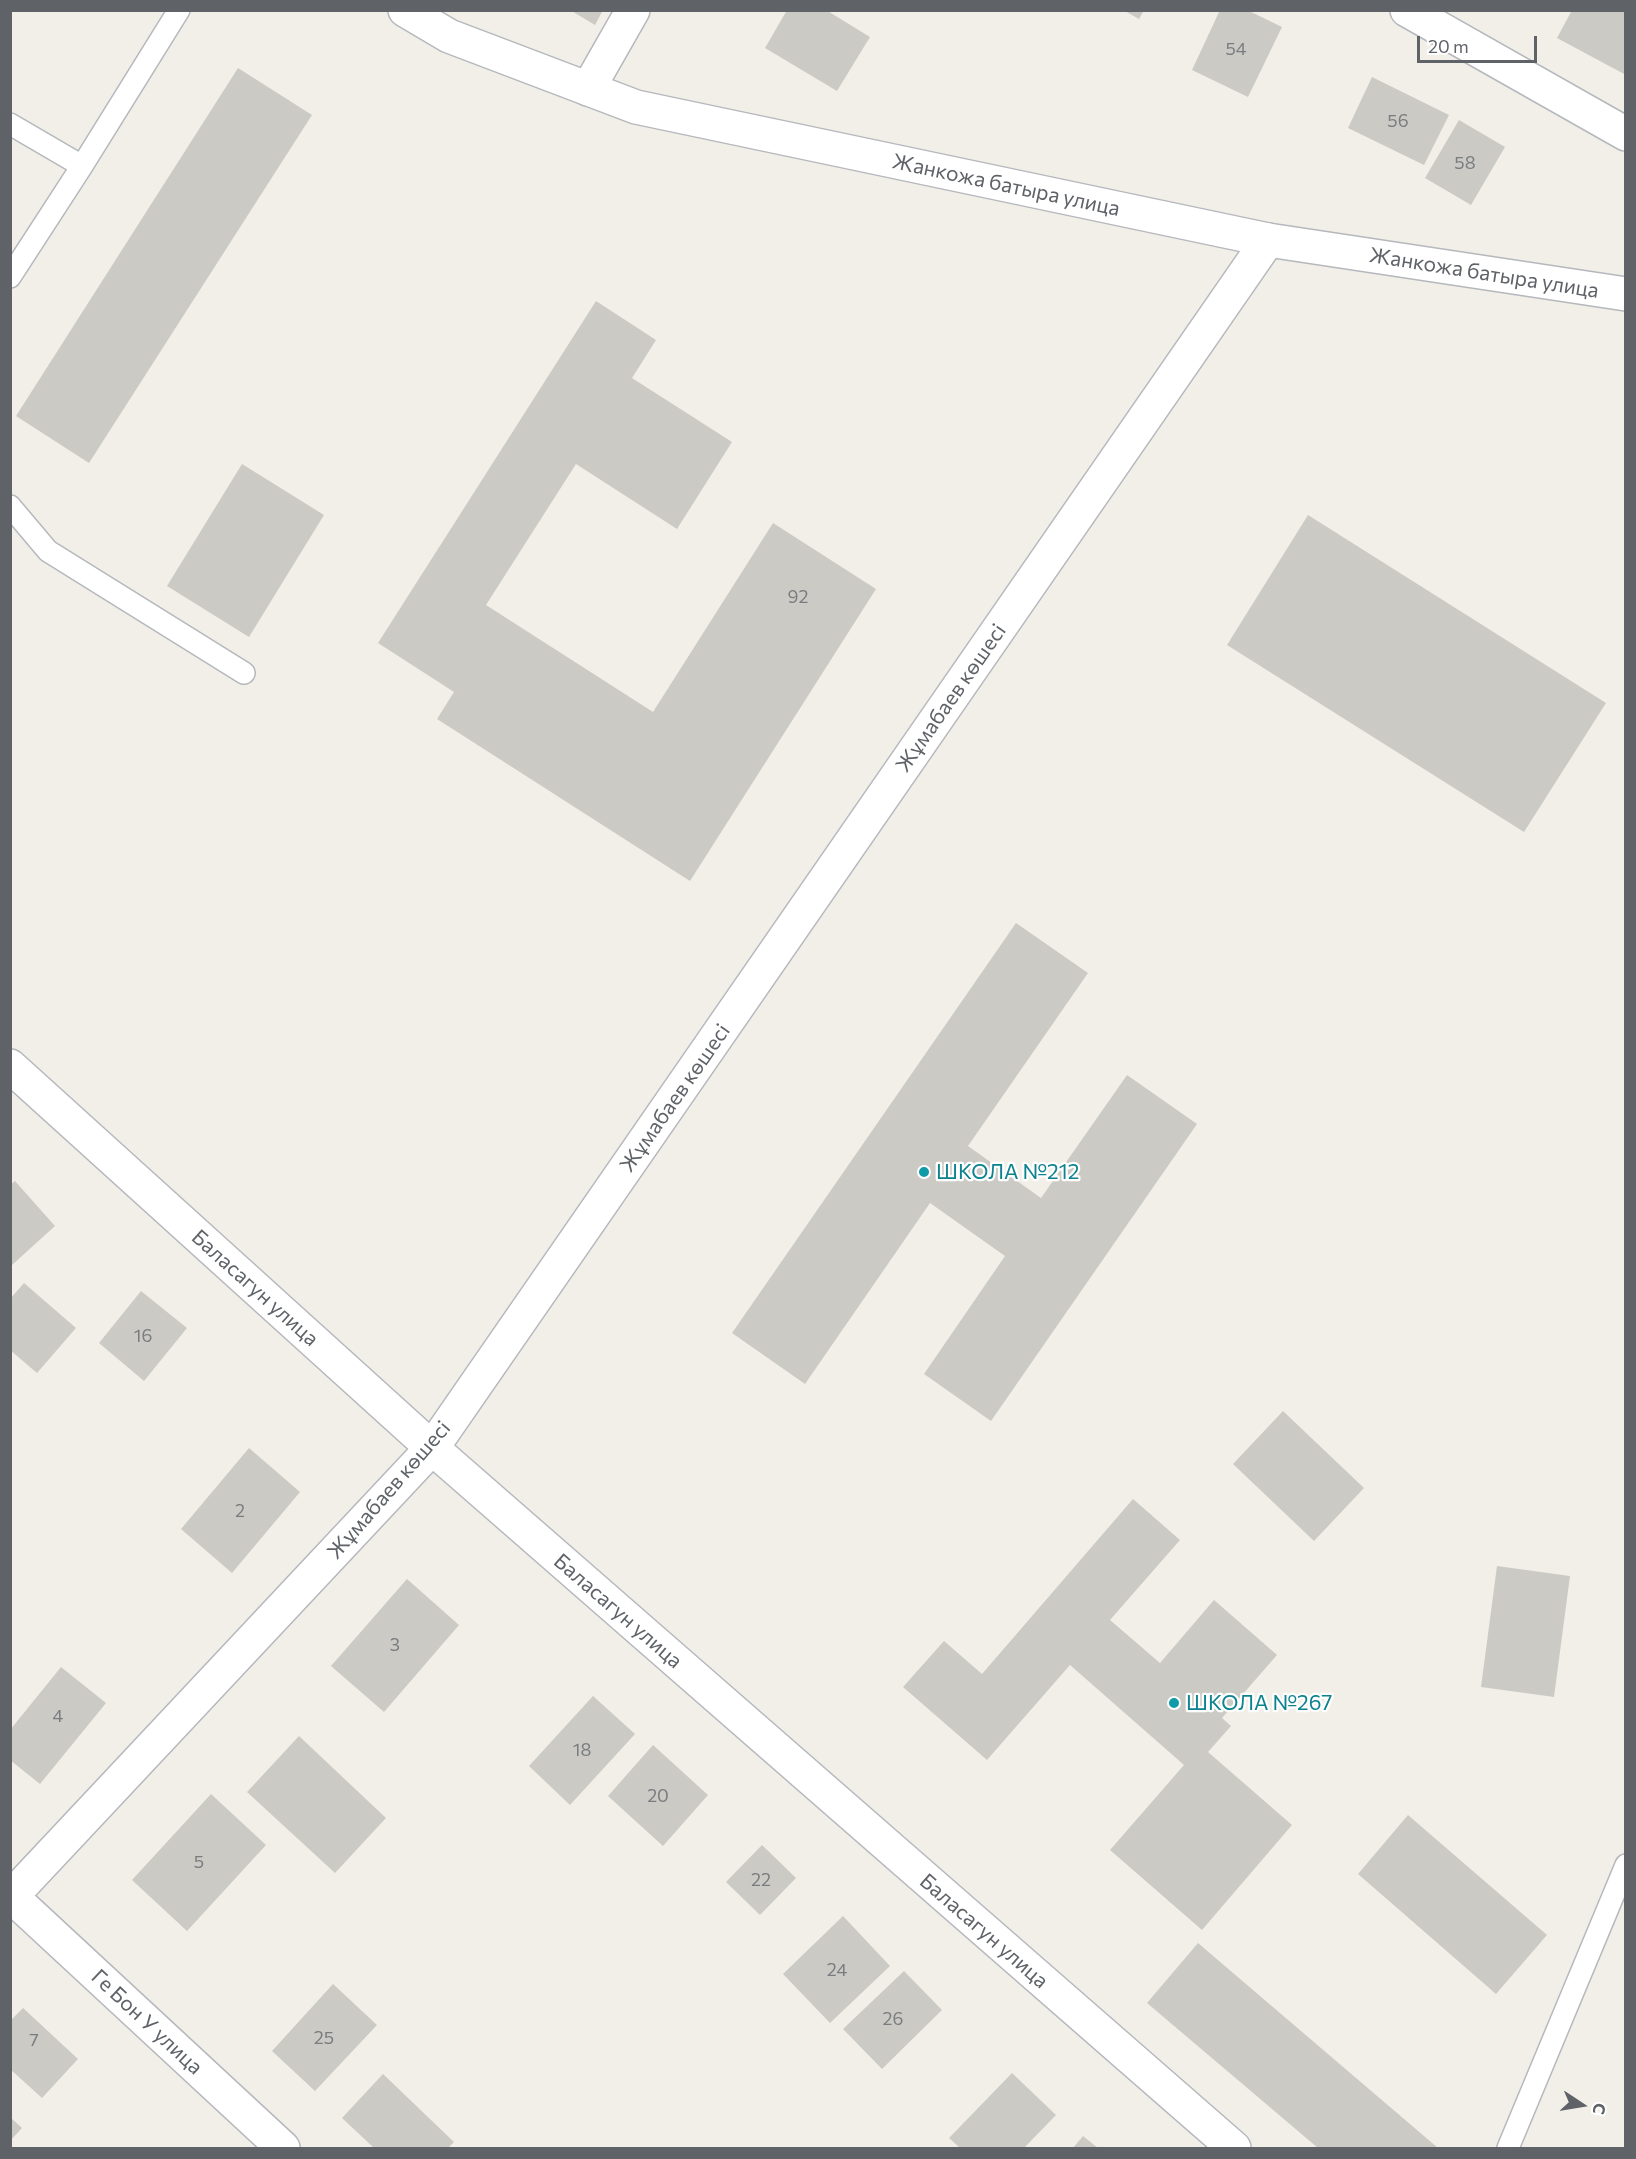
<!DOCTYPE html>
<meta charset="utf-8">
<style>
body{margin:0}
#map{position:relative;width:1636px;height:2159px;overflow:hidden;background:#f1efe8;font-family:Commissioner,sans-serif}
canvas{display:block}
.frame{position:absolute;inset:0;border:12px solid #5f6368;pointer-events:none}
.north{position:absolute;left:1552px;top:2075px;width:60px;height:60px;-webkit-text-stroke:4px #fff;paint-order:stroke;rotate:102deg;font-size:16px;font-weight:700;line-height:24px;text-align:center;color:#5f6368}
.north::after{content:'';display:block;margin:auto;width:21px;height:27px;background:#5f6368;clip-path:polygon(50% 0,100% 100%,50% 72%,0 100%)}
.scale{position:absolute;left:1417px;top:36px;width:120px;height:27px;box-sizing:border-box;border:3px solid #5f6368;border-top:0;padding-left:8px;font-size:18px;line-height:21px;white-space:nowrap;color:#5f6368;-webkit-text-stroke:4px #fff;paint-order:stroke}
</style>
<div id="map">
<canvas width="1636" height="2159"></canvas>
<div class="frame"></div>
<div class="north">С</div>
<div class="scale">20 m</div>
</div>
<script>
const context = document.querySelector('canvas').getContext('2d');
context.lineJoin = 'round';
function fillPath(path, color) { context.fillStyle = color; context.fill(path, 'evenodd'); }
const toPath = rows => new Path2D(rows.map(r => 'M' + r).join(''));
function stroke(path, color, width, dash) { context.strokeStyle = color; context.lineWidth = width; context.lineCap = dash ? 'butt' : 'round'; context.setLineDash(dash || []); context.stroke(path); }
function write(font, color, halo, rows, align = 'center') {
  context.font = font + ' Commissioner,sans-serif'; context.lineWidth = 4.5; context.setLineDash([]); context.textBaseline = 'middle'; context.strokeStyle = halo; context.fillStyle = color; for (const [text, x, y, turn = 0] of rows) {
    context.save(); context.translate(x, y); context.rotate((+turn || 0) * Math.PI / 180); context.textAlign = isNaN(turn) ? turn : align; if (halo) context.strokeText(text, 0, 0); context.fillText(text, 0, 0); context.restore();
  }
}
fillPath(toPath([
 [570,10,603,10,595,25],
 [787,10,826,10,870,37,837,91,765,48],
 [1123,10,1144,10,1139,19],
 [1220,10,1247,10,1282,27,1248,97,1192,70],
 [1572,10,1626,10,1626,75,1557,38],
 [238,68,312,115,89,463,16,416],
 [1372,77,1449,115,1424,165,1348,128],
 [1459,120,1505,147,1471,205,1425,178],
 [596,301,656,340,632,378,732,442,677,529,576,464,486,605,653,712,773,523,876,589,690,881,437,719,454,692,378,643],
 [242,464,324,515,249,637,167,586],
 [1308,515,1606,703,1524,832,1227,645],
 [1016,923,1088,973,968,1146,1041,1198,1127,1075,1197,1124,991,1421,924,1374,1005,1256,930,1203,805,1384,732,1333],
 [15,1181,55,1226,12,1265,10,1263,10,1185],
 [24,1283,76,1328,37,1373,10,1350,10,1299],
 [141,1291,187,1328,144,1381,99,1343],
 [1283,1411,1364,1488,1314,1541,1233,1464],
 [249,1448,300,1492,232,1573,181,1529],
 [1133,1499,1180,1540,1110,1620,1160,1663,1214,1600,1277,1655,1222,1718,1231,1726,1208,1752,1292,1825,1202,1930,1110,1850,1184,1765,1070,1665,987,1760,903,1687,944,1641,982,1674],
 [1497,1566,1570,1576,1554,1697,1481,1687],
 [407,1579,459,1625,384,1712,331,1666],
 [61,1667,106,1703,40,1784,10,1760,10,1730],
 [593,1696,635,1734,570,1805,529,1766],
 [299,1736,386,1818,335,1873,247,1792],
 [653,1745,708,1795,663,1846,608,1796],
 [211,1794,266,1845,187,1931,132,1880],
 [1408,1815,1547,1935,1496,1994,1358,1874],
 [762,1845,796,1878,760,1915,726,1882],
 [843,1916,890,1966,830,2023,783,1974],
 [1198,1943,1438,2148,1318,2148,1147,2003],
 [904,1971,942,2010,882,2069,843,2029],
 [333,1984,377,2025,315,2091,272,2051],
 [23,2008,78,2059,42,2098,10,2069,10,2021],
 [1012,2073,1056,2115,1024,2148,960,2148,949,2138],
 [383,2074,454,2142,448,2148,374,2148,342,2118],
 [10,2117,22,2128,10,2141],
 [1083,2136,1098,2148,1073,2148]
]), '#cccac5');
const service = toPath([
 [10,124,82,166,179,10],
 [10,277,82,166],
 [10,506,48,551,244,673],
 [1508,2148,1626,1865]
]);
const minor = toPath([
 [1407,10,1626,134],
 [588,89,633,10],
 [10,1066,432,1448,1234,2148],
 [10,1895,283,2148],
 [10,1898,432,1448,1268,240]
]);
const tertiary = toPath([
 [405,10,449,36,636,107,1268,240,1626,294]
]);
stroke(service, '#b5b8bc', 24);
stroke(minor, '#b5b8bc', 36);
stroke(tertiary, '#b5b8bc', 36);
stroke(service, '#fff', 21);
stroke(minor, '#fff', 33);
stroke(tertiary, '#fff', 33);
for (const [x, y, r, color] of [
 [924,1172,6,"#0f9aa8"],
 [1174,1703,6,"#0f9aa8"]
]) { const dot = new Path2D(); dot.arc(x, y, r, 0, 2 * Math.PI); context.fillStyle = color; context.fill(dot); stroke(dot, '#fff', 2); }
write('18px', '#7a7d7f', null, [
 ["54",1236,49],
 ["56",1398,121],
 ["58",1465,163],
 ["92",798,597],
 ["16",143,1336],
 ["2",240,1511],
 ["3",395,1645],
 ["4",58,1716],
 ["18",582,1750],
 ["20",658,1796],
 ["5",199,1862],
 ["22",761,1880],
 ["24",837,1970],
 ["26",893,2019],
 ["25",324,2038],
 ["7",34,2040]
]);
write('21px', '#5f6368', '#fff', [
 ["Жанкожа батыра улица",1006,185,12],
 ["Жанкожа батыра улица",1484,273,9],
 ["Жұмабаев көшесі",951,698,-55],
 ["Жұмабаев көшесі",675,1098,-55],
 ["Баласагун улица",255,1288,42],
 ["Жұмабаев көшесі",389,1490,-49],
 ["Баласагун улица",618,1611,41],
 ["Баласагун улица",984,1931,41],
 ["Ге Бон У улица",147,2022,43]
]);
write('21px', '#0d838f', '#fff', [
 ["ШКОЛА №212",936,1172],
 ["ШКОЛА №267",1186,1703]
], 'left');
</script>
